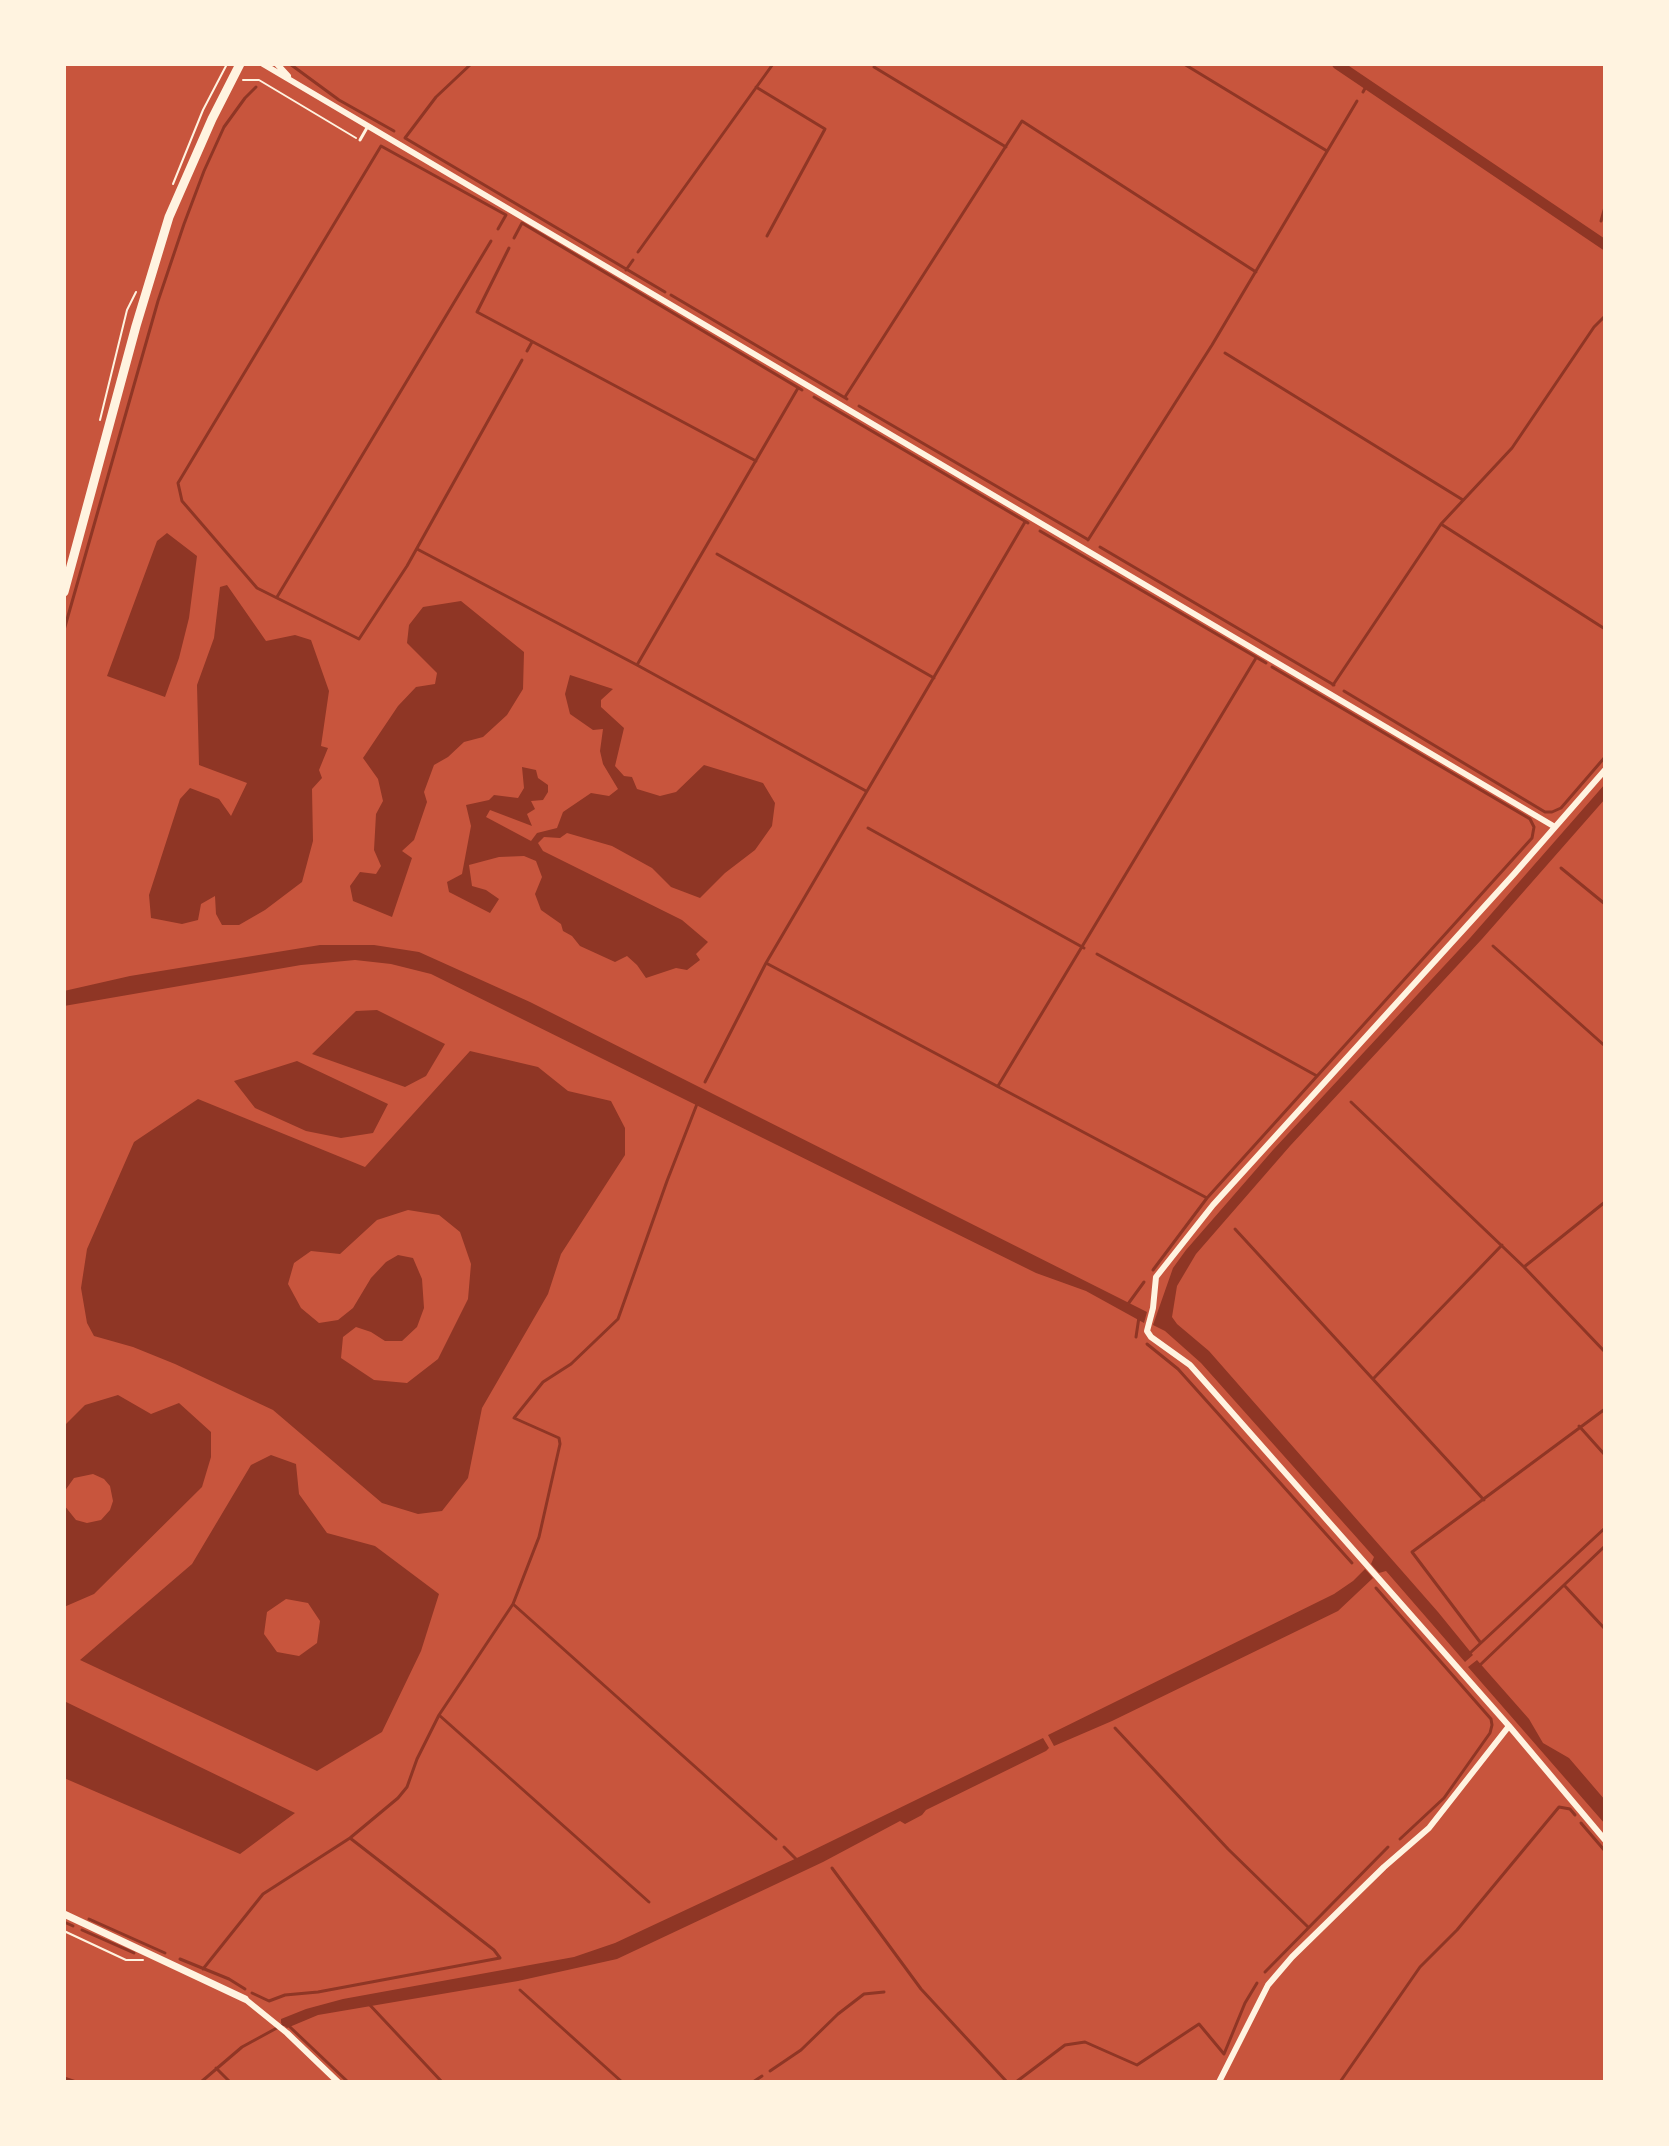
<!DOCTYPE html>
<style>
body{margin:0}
#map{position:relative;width:1669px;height:2146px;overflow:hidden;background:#c8553d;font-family:"Titillium Web",sans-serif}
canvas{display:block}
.frame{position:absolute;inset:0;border:66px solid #fff3e0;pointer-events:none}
</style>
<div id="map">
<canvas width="1669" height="2146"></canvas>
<div class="frame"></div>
</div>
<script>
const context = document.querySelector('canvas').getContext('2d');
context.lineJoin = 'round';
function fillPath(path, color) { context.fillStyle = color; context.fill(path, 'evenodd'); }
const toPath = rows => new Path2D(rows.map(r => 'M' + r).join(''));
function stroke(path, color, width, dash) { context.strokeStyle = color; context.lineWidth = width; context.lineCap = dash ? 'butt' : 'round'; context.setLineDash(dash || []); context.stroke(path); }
fillPath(toPath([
 [167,533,197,556,189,618,179,658,165,697,107,676,157,541],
 [227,585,266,641,295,635,311,640,329,691,321,746,328,748,319,770,322,778,312,789,313,841,302,882,265,910,239,925,222,925,216,914,215,896,201,904,198,920,182,924,151,918,149,895,180,799,190,788,219,799,231,816,247,783,199,765,197,685,214,638,220,587],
 [461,601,524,652,523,689,507,715,483,737,464,742,448,757,434,765,424,792,427,802,414,840,402,851,412,858,392,917,353,901,350,886,360,872,376,874,381,866,374,850,376,814,383,801,378,779,363,758,398,706,416,687,435,684,437,673,407,643,409,625,423,607],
 [570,675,613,689,601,700,601,707,624,728,615,766,624,776,632,777,637,789,660,796,676,792,704,765,763,783,775,803,772,826,755,850,725,873,700,898,671,887,652,868,612,846,567,833,560,838,544,837,538,843,543,851,682,920,708,942,696,954,700,960,687,970,676,968,646,978,637,965,627,956,615,962,580,946,572,936,563,931,561,924,541,910,535,894,542,877,536,861,524,856,499,857,469,865,472,886,486,890,499,899,490,913,449,892,447,882,462,874,471,826,466,805,489,800,494,795,518,798,524,788,522,767,536,770,538,778,548,785,548,792,543,800,531,801,535,809,527,814,532,826,490,810,486,817,531,841,537,833,557,828,563,812,591,793,609,796,618,789,603,764,600,751,603,729,593,730,570,714,565,694],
 [1605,784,1605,799,1482,939,1290,1146,1196,1254,1177,1286,1172,1317,1177,1324,1209,1351,1438,1612,1473,1655,1465,1662,1386,1571,1379,1573,1371,1564,1374,1557,1201,1363,1165,1331,1153,1325,1173,1268,1186,1250,1273,1150,1470,938],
 [320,945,374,945,419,952,530,1002,1147,1312,1144,1323,1086,1291,1036,1273,431,974,391,964,355,960,301,965,64,1006,64,991,130,976],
 [377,1010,445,1044,426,1076,405,1087,312,1054,356,1011],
 [470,1051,538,1067,568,1091,611,1101,625,1128,625,1155,561,1254,548,1294,482,1408,468,1478,442,1511,418,1514,382,1503,273,1410,175,1364,133,1347,94,1336,87,1323,81,1288,87,1249,134,1142,198,1099,365,1167],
 [408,1210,439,1215,460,1232,471,1264,468,1299,438,1359,407,1383,374,1380,341,1358,343,1337,356,1327,371,1332,385,1341,402,1341,417,1327,424,1308,422,1279,413,1258,398,1255,386,1262,371,1278,353,1308,338,1320,319,1323,301,1308,288,1284,294,1263,311,1251,340,1254,377,1220],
 [297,1061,388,1104,373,1133,341,1138,306,1131,255,1108,234,1081],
 [118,1395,151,1414,179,1403,211,1432,211,1457,202,1487,94,1594,64,1607,64,1505,76,1520,87,1523,101,1520,110,1510,113,1501,110,1486,104,1479,93,1474,74,1478,64,1492,64,1426,85,1405],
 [271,1455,296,1464,299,1494,327,1533,375,1546,439,1594,421,1651,382,1732,317,1771,80,1660,192,1564,251,1465],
 [286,1599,308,1603,320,1621,317,1643,299,1656,277,1652,264,1634,267,1612],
 [1365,1569,1373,1578,1338,1611,1112,1721,1054,1746,1048,1735,1334,1594,1353,1581],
 [1477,1660,1529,1719,1543,1743,1569,1758,1605,1800,1605,1824,1468,1667],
 [64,1702,64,1701,295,1813,240,1854,64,1778],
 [1043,1738,1049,1748,1046,1751,926,1810,922,1815,905,1824,900,1821,823,1862,617,1959,518,1981,318,2015,287,2028,281,2023,281,2019,306,2009,343,1999,574,1957,615,1943,799,1857]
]), '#8f3625');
stroke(toPath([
 [290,64,339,100,394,131],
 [471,64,436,97,405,138,665,292],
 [1184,64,1327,151],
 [874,67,1006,147],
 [756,87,825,129,767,236],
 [1363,92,1368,83],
 [1601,221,1605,207],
 [498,229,506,215,381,146,178,483,182,501,257,588,359,639,407,566,522,360],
 [514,238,522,223,802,390],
 [509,248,477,312,756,461],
 [638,252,773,64],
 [626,270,633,260],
 [671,295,847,399],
 [527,351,532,342],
 [1225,353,1463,500],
 [814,397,1028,523],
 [845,397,1022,121,1256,272],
 [859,406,1087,539],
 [1441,524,1605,629],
 [1040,531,1266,663],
 [1088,540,1212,345,1357,101],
 [1100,547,1334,685],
 [417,549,637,665,866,791],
 [717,554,934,678],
 [277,597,491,241],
 [64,630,158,301,184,224,204,171,224,127,245,98,256,87],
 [637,665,798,388],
 [1333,685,1441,524,1512,448,1594,327,1605,316],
 [1344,691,1545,812,1552,812,1561,808,1605,757],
 [868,828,1084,948],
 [1561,868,1605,904],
 [1493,946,1605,1046],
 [1097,954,1317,1076],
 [766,963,1207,1198],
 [705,1082,766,963,1025,522],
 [998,1086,1256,658],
 [1351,1102,1524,1267,1605,1352],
 [1235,1229,1484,1500],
 [1524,1267,1605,1202],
 [1153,1270,1207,1198,1532,838,1534,827,1530,819,1272,667],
 [1128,1304,1144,1282],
 [1136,1337,1139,1317],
 [1147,1344,1178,1369,1352,1563],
 [1373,1379,1502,1245],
 [1579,1426,1605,1455],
 [1564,1585,1605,1629],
 [1376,1588,1491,1719,1492,1725,1490,1733,1444,1798,1400,1839],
 [513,1604,776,1839],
 [1480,1642,1412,1552,1605,1409],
 [1470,1653,1605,1528],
 [1480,1665,1605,1546],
 [439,1715,649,1902],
 [1115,1728,1228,1849,1308,1927],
 [1581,1823,1605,1851],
 [784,1847,798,1861],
 [832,1868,921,1989,1007,2082],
 [89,1919,165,1953],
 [64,1922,73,1926],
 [82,1930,134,1953],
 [180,1959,229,1979,245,1989],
 [203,1969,263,1894,350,1838,398,1798,407,1787,417,1759,439,1715,513,1604,539,1537,560,1444,559,1438,514,1418,543,1382,571,1364,618,1319,667,1181,697,1104],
 [1265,1972,1388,1847],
 [520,1990,622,2082],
 [252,1993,269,2001,285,1995,318,1992,500,1958,494,1950,350,1838],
 [368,2003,442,2082],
 [290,2027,348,2082],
 [216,2068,230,2082],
 [770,2071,801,2050,838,2014,864,1994,884,1992],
 [64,2078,76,2082],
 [201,2082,242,2047,286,2023],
 [753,2082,762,2076],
 [1016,2082,1065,2045,1085,2042,1137,2065,1199,2024,1224,2054,1245,2003,1257,1983],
 [1340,2082,1420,1967,1457,1930,1559,1807,1570,1809,1575,1815]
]), '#8f3625', 3);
stroke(toPath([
 [1337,64,1605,245]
]), '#8f3625', 10);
stroke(toPath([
 [243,80,259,80,356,138],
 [173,184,203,110,227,64],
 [100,420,127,310,136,292],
 [64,1931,126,1960,143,1960]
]), '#fff3e0', 2);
stroke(toPath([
 [360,140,368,126]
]), '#fff3e0', 3);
stroke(toPath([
 [263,64,1555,827],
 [277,64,288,76],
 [1605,770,1514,874,1213,1205,1156,1277,1153,1308,1147,1331,1151,1337,1190,1365,1509,1726,1605,1840],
 [245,1999,287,2033,338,2082],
 [1219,2082,1268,1985,1292,1957,1384,1867,1429,1828,1509,1726]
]), '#fff3e0', 6);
stroke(toPath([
 [64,1914,245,1999]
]), '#fff3e0', 7);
stroke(toPath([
 [64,592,136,326,169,217,212,119,240,64]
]), '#fff3e0', 9);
</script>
